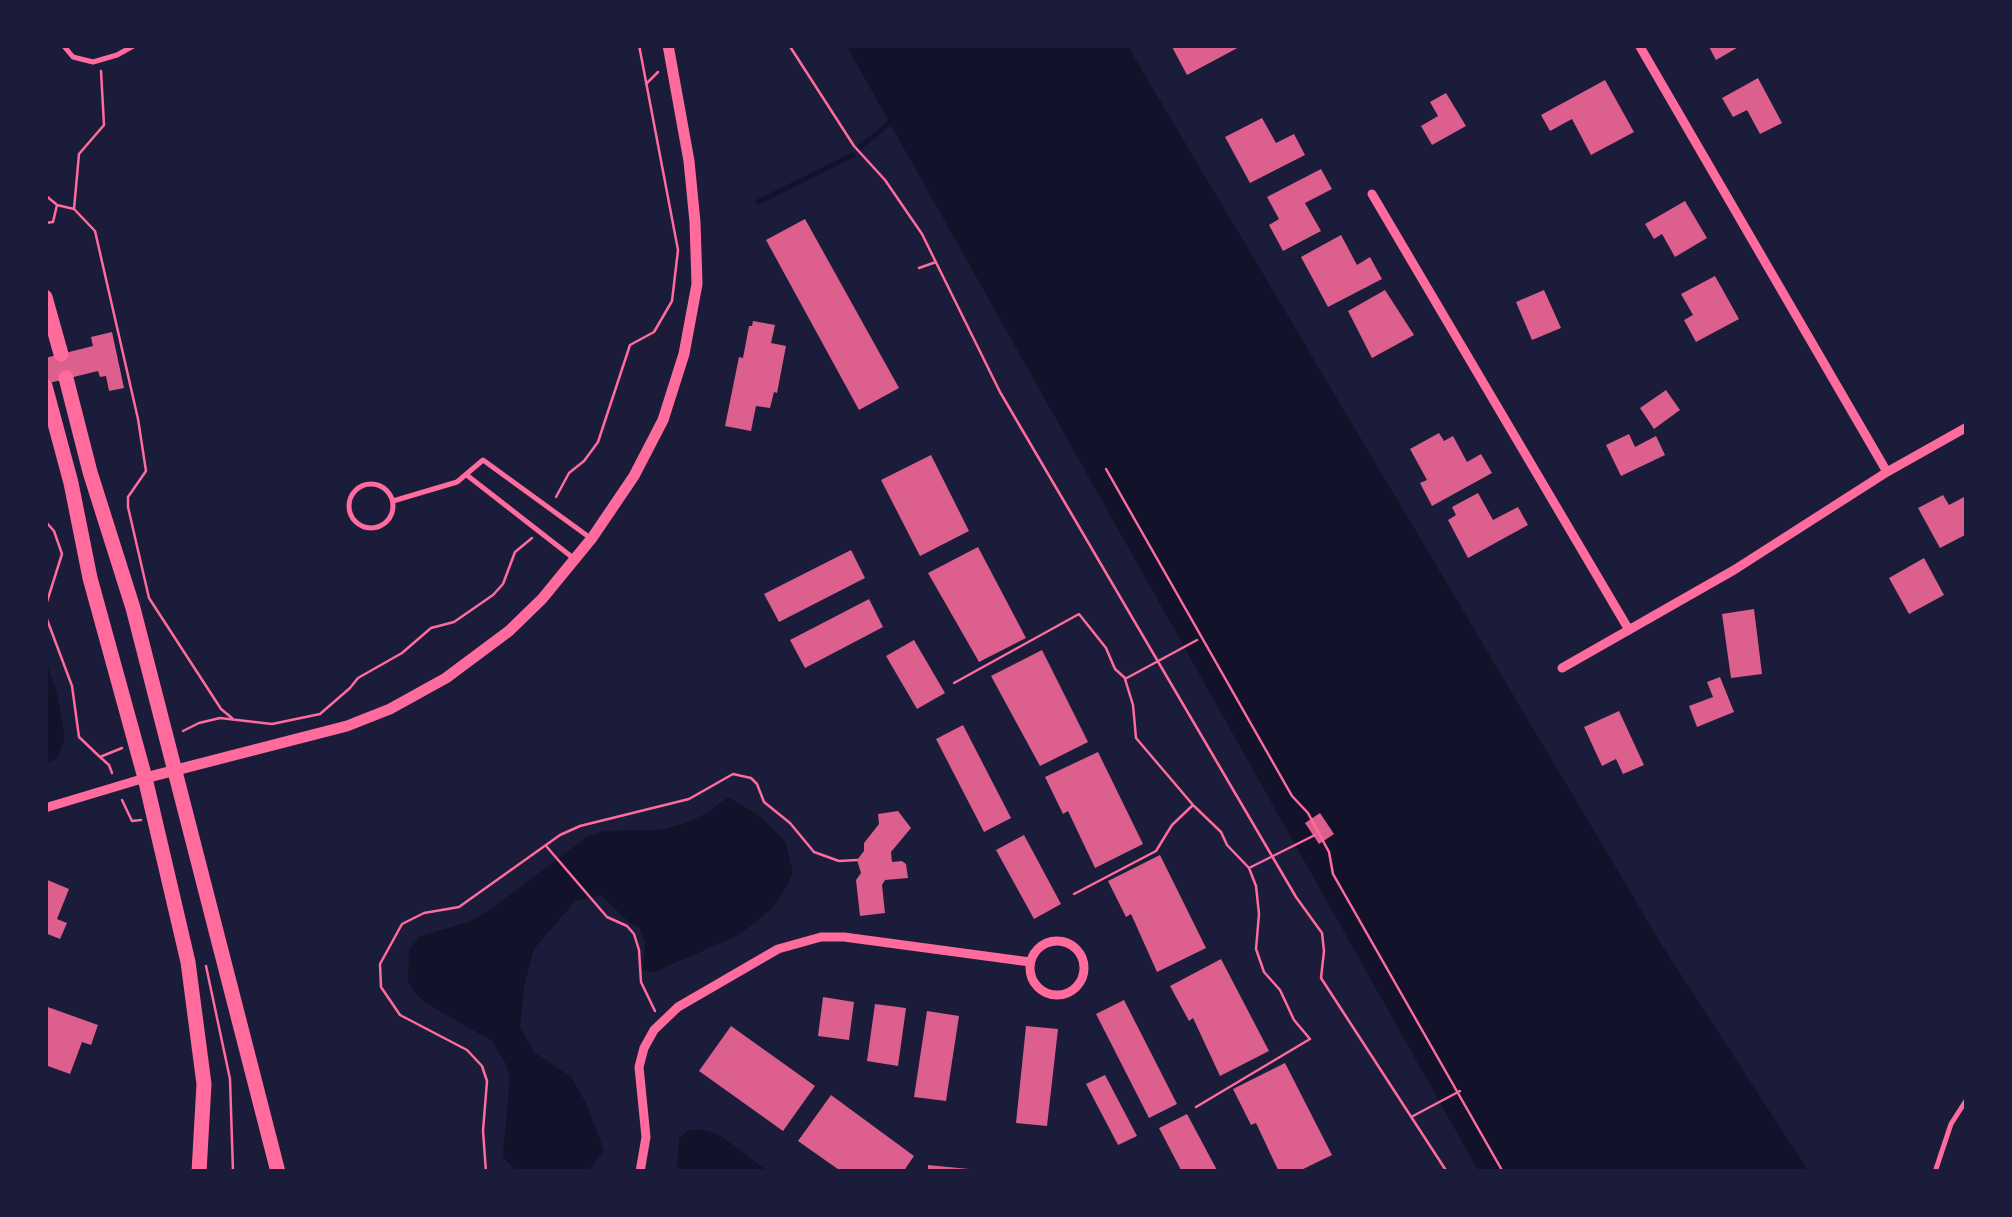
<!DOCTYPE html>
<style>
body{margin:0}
#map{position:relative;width:2012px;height:1217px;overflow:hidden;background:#1b1b3a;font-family:"Archivo Narrow",sans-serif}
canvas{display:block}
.frame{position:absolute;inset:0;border:48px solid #1b1b3a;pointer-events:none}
</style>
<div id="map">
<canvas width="2012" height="1217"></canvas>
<div class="frame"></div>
</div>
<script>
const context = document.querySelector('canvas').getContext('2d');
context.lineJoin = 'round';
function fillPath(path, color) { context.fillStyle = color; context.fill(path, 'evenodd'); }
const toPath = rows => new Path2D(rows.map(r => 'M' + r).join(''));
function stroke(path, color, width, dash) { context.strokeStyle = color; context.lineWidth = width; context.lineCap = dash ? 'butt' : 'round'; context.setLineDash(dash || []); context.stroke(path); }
fillPath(toPath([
 [846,45,1127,45,1663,947,1809,1172,1479,1172],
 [45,658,57,694,65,737,58,757,45,765],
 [728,797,757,814,785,841,793,872,784,891,769,911,739,935,652,973,643,970,645,943,640,928,630,923,601,895,575,901,534,949,524,987,520,1027,534,1052,571,1077,587,1105,604,1151,587,1172,516,1172,503,1156,510,1077,505,1062,492,1041,423,1001,415,993,408,981,409,950,420,936,469,922,491,909,587,837,604,831,658,830,683,824,707,813],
 [699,1129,718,1134,769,1172,677,1172,679,1138,687,1131]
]), '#12122b');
stroke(toPath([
 [860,147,891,122],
 [758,202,853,155]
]), '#12122b', 5);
fillPath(toPath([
 [1171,45,1243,45,1187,75],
 [1708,45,1742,45,1716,60],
 [1758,78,1782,123,1760,134,1747,110,1733,117,1722,98],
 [1605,80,1634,132,1591,155,1572,119,1550,131,1541,115],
 [1446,93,1466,126,1432,145,1421,126,1438,116,1430,102],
 [1262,118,1276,143,1294,134,1305,155,1250,183,1225,137],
 [1321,169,1332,189,1305,203,1321,231,1283,251,1269,225,1279,219,1267,197],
 [1685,201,1707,238,1675,257,1662,234,1654,239,1645,224],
 [805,219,899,388,859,410,766,240],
 [1341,235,1357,265,1370,257,1382,279,1328,307,1301,257],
 [1715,276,1739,319,1696,342,1684,320,1693,315,1681,294],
 [1385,290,1414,335,1372,358,1348,311],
 [1544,290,1561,328,1532,340,1516,302],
 [753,321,775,325,771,343,786,346,777,393,774,392,770,408,756,406,751,431,725,426,739,357,743,358,749,326,752,326],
 [112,332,124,388,109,391,106,376,100,377,98,371,45,384,45,358,93,346,91,337],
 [1666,390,1680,410,1654,429,1640,408],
 [1439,433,1444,441,1453,436,1467,462,1481,454,1492,473,1432,506,1420,483,1427,480,1410,449],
 [1629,434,1635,447,1656,436,1665,455,1621,476,1606,445],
 [931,455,969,531,920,556,881,480],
 [1478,493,1493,520,1518,507,1528,525,1468,558,1448,520,1456,515,1452,507],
 [1943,495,1949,505,1966,496,1967,534,1940,548,1918,508],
 [978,547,1026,638,979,662,928,573],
 [851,550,865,578,779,622,764,594],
 [1924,558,1944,595,1909,614,1889,578],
 [869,599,883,627,805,668,790,640],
 [1754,609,1762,674,1731,678,1722,614],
 [914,640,945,693,917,709,886,656],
 [1042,650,1088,742,1040,766,991,676],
 [1720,677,1734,712,1697,727,1689,706,1713,697,1707,682],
 [1619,711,1644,765,1623,774,1616,759,1602,766,1584,727],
 [963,725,1011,818,984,832,936,739],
 [1098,752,1143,844,1095,868,1068,811,1063,814,1045,777],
 [898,811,911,828,891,852,892,862,902,861,906,864,908,878,885,880,882,885,885,913,860,916,856,880,861,873,857,860,864,851,864,843,879,824,878,814],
 [1320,813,1334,834,1319,844,1305,823],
 [1024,835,1061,904,1034,919,996,850],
 [1160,855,1206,948,1157,972,1131,914,1126,917,1108,881],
 [45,879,69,889,57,919,67,923,60,939,45,933],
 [1221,959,1269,1051,1220,1076,1193,1018,1189,1021,1170,986],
 [823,997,854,1002,849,1040,818,1036],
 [1124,1000,1177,1104,1149,1118,1096,1014],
 [875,1004,906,1008,898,1066,867,1061],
 [45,1006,98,1025,91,1045,82,1042,70,1074,45,1065],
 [927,1011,959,1016,946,1101,914,1097],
 [731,1026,815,1086,783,1131,699,1071],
 [1026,1026,1058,1029,1047,1126,1016,1123],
 [1285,1063,1332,1155,1297,1172,1279,1172,1256,1123,1251,1125,1233,1089],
 [1105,1075,1137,1136,1118,1145,1086,1084],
 [831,1095,914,1156,903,1172,842,1172,798,1141],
 [1187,1114,1218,1172,1182,1172,1159,1128],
 [928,1165,969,1169,969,1172,928,1172]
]), '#dd5f8e');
stroke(toPath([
 [789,45,854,146,885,180,922,234,1000,392,1296,897,1322,933,1324,951,1321,978,1447,1172],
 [646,84,658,72],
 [45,195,56,204],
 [74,209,95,231,138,419,146,471,128,497,128,507,149,598,221,709,232,718],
 [45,223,53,222,57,205,74,209,79,154,104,125,101,71],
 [919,268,936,262],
 [1106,469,1292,796,1308,813,1329,852,1333,874,1503,1172],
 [556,497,569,473,584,461,598,442,630,345,654,332,672,301,678,250,639,45],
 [45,521,54,531,62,554,45,608],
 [45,614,72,686,79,737,100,757,122,748],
 [954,683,1079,614,1106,648,1115,669,1125,678],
 [183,731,199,723,220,718,272,724,320,714,350,688,358,678,402,653,431,628,454,622,493,595,503,584,515,552,532,538],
 [100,757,109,765,112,773],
 [122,800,132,821,141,820],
 [1194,806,1221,832,1227,845,1249,868,1315,835],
 [547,847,607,917,627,926,634,934,639,950,641,982,655,1011],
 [1074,894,1156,851,1172,825,1193,805,1136,738,1133,705,1125,679,1197,640],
 [206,966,230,1079,233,1172],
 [1196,1107,1310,1039,1294,1020,1280,990,1264,972,1256,949,1259,914,1256,886,1249,868],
 [1413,1116,1460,1091],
 [486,1172,483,1131,487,1081,482,1066,467,1050,400,1015,381,987,380,964,402,924,424,913,459,907,560,835,580,826,689,799,733,774,751,778,757,784,764,802,790,823,814,852,839,861,857,860]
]), '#ff6b9d', 2.5);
stroke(toPath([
 [63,45,73,57,93,62,117,55,135,45],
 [468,476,572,557],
 '349 506a22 22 0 1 1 44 0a22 22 0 1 1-44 0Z',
 [393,501,457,482,483,460,589,537],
 [1935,1172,1951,1124,1967,1099]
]), '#ff6b9d', 5);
stroke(toPath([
 [1639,45,1887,472],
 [1372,194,1629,630],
 [1562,668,1734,570,1887,472,1967,427],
 [45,808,145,778],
 '1030 968a27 27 0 1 1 54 0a27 27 0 1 1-54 0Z',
 [640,1172,646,1137,639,1067,644,1048,654,1030,678,1007,778,949,821,937,844,937,1030,962]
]), '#ff6b9d', 9);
stroke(toPath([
 [145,778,347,726,390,709,446,678,509,631,542,599,592,538,634,476,663,420,684,354,697,284,695,222,689,161,668,45]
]), '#ff6b9d', 11);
stroke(toPath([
 [45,297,61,354],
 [66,378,90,472,133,608,278,1172],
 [45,386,71,483,90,578,145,778,188,962,204,1084,199,1172]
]), '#ff6b9d', 15);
</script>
